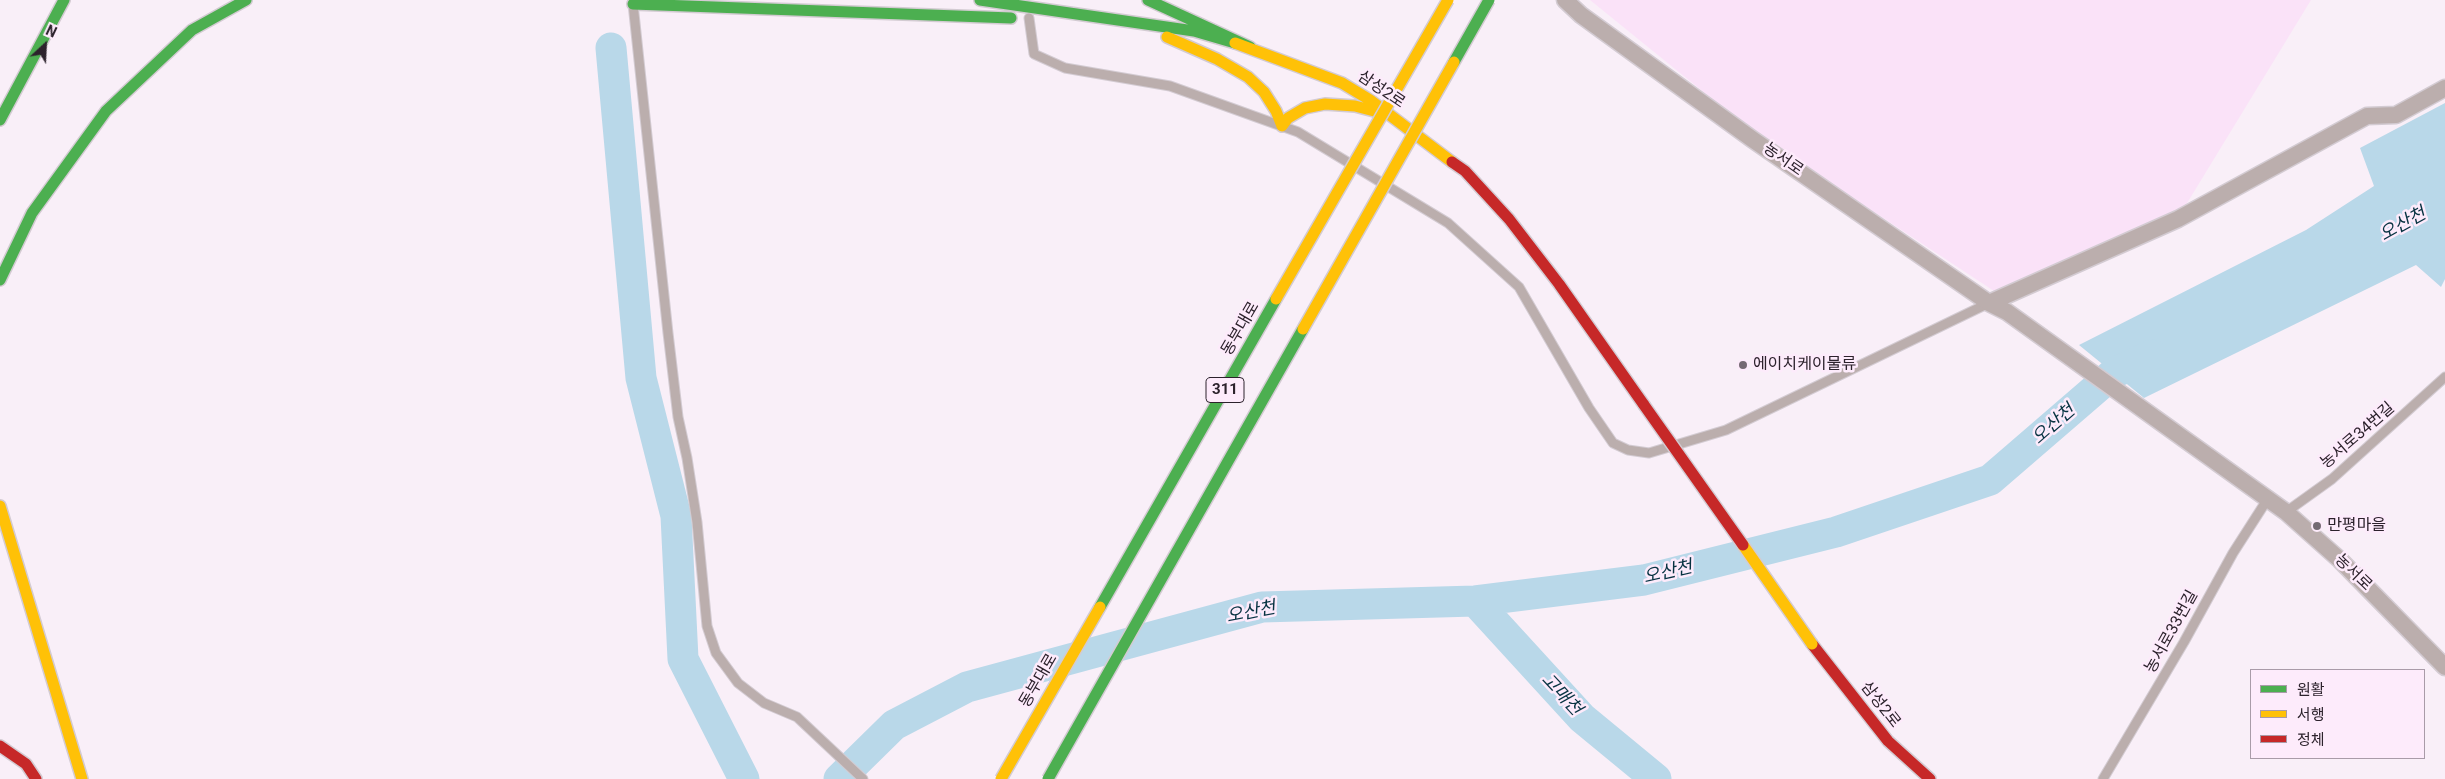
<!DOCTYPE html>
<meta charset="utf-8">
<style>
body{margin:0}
#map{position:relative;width:2445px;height:779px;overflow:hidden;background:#f9eff8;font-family:Roboto,"Noto Sans KR",sans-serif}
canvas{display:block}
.legend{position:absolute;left:2250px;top:669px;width:175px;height:90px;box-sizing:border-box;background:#fdebfb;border:1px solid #a99ba8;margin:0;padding:6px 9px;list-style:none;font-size:15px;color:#2c222c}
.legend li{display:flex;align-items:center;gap:10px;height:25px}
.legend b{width:25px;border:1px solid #a99ba8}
.north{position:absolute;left:20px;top:20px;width:50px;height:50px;-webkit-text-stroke:4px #fdebfb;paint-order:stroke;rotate:25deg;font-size:14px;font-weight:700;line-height:20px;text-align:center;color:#2c222c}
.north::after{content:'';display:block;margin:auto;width:18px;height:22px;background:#2c222c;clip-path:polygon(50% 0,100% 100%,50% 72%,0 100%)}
</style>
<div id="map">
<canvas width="2445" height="779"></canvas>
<ul class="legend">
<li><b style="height:6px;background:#4caf50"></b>원활</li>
<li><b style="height:6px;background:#ffc107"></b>서행</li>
<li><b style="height:6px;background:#c62828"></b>정체</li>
</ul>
<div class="north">N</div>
</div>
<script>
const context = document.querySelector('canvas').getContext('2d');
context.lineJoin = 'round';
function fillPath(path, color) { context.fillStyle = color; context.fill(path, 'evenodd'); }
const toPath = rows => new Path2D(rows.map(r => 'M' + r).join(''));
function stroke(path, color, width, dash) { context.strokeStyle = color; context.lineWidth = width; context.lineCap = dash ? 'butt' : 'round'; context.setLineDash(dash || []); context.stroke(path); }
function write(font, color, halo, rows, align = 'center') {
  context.font = font + ' Roboto,"Noto Sans KR",sans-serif'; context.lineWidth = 5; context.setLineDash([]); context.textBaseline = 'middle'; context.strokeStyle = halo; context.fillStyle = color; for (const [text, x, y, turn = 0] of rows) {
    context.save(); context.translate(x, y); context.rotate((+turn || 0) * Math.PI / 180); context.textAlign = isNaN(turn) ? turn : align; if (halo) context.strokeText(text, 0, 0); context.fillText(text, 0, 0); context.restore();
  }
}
fillPath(toPath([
 [1590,0,2311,0,2181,213,1994,291,1754,133]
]), '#fae2f8');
fillPath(toPath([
 [2445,103,2445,279,2441,287,2416,265,2144,398,2079,345,2306,230,2374,186,2360,148]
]), '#b9d8e9');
stroke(toPath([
 [611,48,641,378,676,516,683,659,744,779],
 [1475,601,1582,718,1656,779],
 [839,779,894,725,967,687,1262,607,1475,601,1644,580,1836,532,1990,480,2114,373,2152,355]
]), '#b9d8e9', 31);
const lane = toPath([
 [633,4,668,333,678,417,687,458,697,522,707,626,716,653,738,683,764,703,797,717,863,779],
 [1029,18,1034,54,1065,68,1170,86,1298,132,1448,223,1519,287,1589,408,1613,443,1628,450,1649,453,1726,430,1989,303],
 [2286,512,2332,479,2445,377],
 [2103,779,2184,642,2233,553,2267,500]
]);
const street = toPath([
 [1565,0,1581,15,1752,139,1989,303,2007,312,2286,512,2340,560,2445,667],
 [1989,303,2178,219,2367,116,2396,115,2445,88]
]);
const fast = toPath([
 [980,0,1194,31,1235,43],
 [1148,0,1250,47],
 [633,4,1011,18],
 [0,120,64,0],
 [0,280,32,213,106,111,192,30,246,0]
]);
const slow = toPath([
 [1167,37,1217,59,1248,77,1264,92,1276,111,1282,126,1288,118,1305,108,1325,104,1355,106,1378,112],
 [1235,43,1342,83,1370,100,1452,162],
 [0,506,82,779]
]);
const jam = toPath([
 [1452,162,1465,171,1509,219,1559,284,1644,405],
 [1812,644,1888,741,1930,779],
 [0,746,26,764,36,779]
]);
stroke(lane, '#d3cbd2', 11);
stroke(street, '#d3cbd2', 19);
stroke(fast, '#d3cbd2', 14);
stroke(slow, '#d3cbd2', 14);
stroke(jam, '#d3cbd2', 14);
stroke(lane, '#bbaead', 9);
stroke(street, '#bbaead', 16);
stroke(fast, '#4caf50', 11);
stroke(slow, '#ffc107', 11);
stroke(jam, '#c62828', 11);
const fastBridge = toPath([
 [1454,62,1489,0],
 [1100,607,1276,299],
 [1048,779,1303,329]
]);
const slowBridge = toPath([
 [1276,299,1448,0],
 [1303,329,1454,62],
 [1743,545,1812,644],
 [1001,779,1100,607]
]);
const jamBridge = toPath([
 [1644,405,1743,545]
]);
stroke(fastBridge, '#d3cbd2', 14, []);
stroke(slowBridge, '#d3cbd2', 14, []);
stroke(jamBridge, '#d3cbd2', 14, []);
stroke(fastBridge, '#4caf50', 11);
stroke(slowBridge, '#ffc107', 11);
stroke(jamBridge, '#c62828', 11);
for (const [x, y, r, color] of [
 [1743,365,5,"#746a73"],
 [2317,526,5,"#746a73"]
]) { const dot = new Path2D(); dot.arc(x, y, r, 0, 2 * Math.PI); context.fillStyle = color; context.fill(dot); stroke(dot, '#fdebfb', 2); }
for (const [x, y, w] of [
 [1225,390,38]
]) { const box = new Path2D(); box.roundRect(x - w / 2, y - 12.5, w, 25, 4); context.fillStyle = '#fdebfb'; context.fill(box); stroke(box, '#2c222c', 1); }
write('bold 15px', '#2c222c', null, [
 ["311",1225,390]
]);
write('16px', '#2c222c', '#fdebfb', [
 ["삼성2로",1381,90,34],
 ["농서로",1783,160,35],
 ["동부대로",1241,329,-60],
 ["농서로34번길",2358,436,-41],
 ["농서로",2353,573,44],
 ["농서로33번길",2172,632,-61],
 ["동부대로",1039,681,-60],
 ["삼성2로",1880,705,52]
]);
write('16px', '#2c222c', '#fdebfb', [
 ["에이치케이물류",1753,365],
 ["만평마을",2327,526]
], 'left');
write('italic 18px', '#063241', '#fdebfb', [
 ["오산천",2403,225,-29],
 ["오산천",2054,425,-41],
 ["오산천",1668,573,-13],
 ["오산천",1251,613,-11],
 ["고매천",1561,695,47]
]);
</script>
